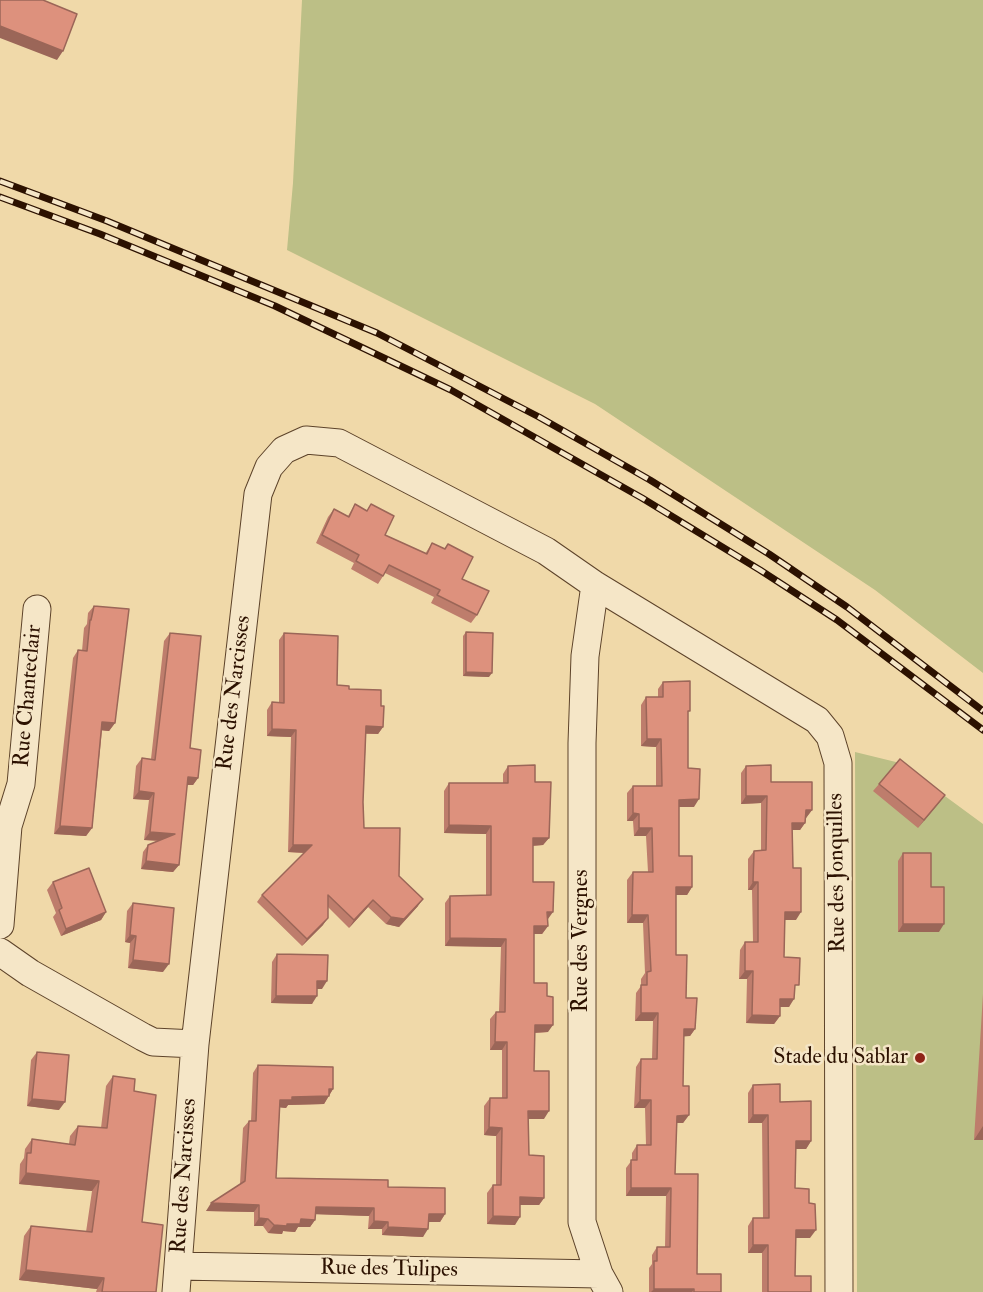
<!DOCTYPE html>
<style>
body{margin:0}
canvas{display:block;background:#f0d9a9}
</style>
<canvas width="983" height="1292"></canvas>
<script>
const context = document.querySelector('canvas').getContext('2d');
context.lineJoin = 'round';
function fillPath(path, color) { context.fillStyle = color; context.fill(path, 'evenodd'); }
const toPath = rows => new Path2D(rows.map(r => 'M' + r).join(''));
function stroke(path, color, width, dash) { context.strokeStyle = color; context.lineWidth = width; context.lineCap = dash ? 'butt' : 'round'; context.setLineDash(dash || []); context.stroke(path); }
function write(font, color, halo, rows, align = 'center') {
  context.font = font + ' "IM FELL Double Pica",serif'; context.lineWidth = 5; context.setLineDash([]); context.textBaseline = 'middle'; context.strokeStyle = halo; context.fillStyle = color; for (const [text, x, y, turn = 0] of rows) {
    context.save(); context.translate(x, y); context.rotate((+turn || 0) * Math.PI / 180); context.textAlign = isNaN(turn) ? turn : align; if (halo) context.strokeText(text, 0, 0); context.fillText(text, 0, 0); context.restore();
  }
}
fillPath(toPath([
 [302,0,983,0,983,673,875,590,595,404,287,250,293,183],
 [855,752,900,763,983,824,983,1292,857,1292]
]), '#bcbf86');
const minor = toPath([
 [595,585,585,656,582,743,582,1222,599,1274,609,1292],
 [0,925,8,826,21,784,37,609],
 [0,952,30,973,143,1037,153,1042,195,1044],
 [178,1266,599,1274],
 [176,1292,195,1044,258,494,269,467,284,450,306,440,339,443,546,551,595,585,817,720,830,736,838,763,839,1292]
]);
stroke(minor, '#5d432a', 29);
stroke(minor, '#f5e6c7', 27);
const rail = toPath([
 [0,181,107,221,377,333,539,417,650,480,769,554,847,607,983,711],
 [0,197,100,234,275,306,451,390,642,498,760,570,837,620,983,730]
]);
stroke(rail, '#2c1100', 7);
stroke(rail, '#f5e6c7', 4.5, [14]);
fillPath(toPath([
 [355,504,367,511,371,504,385,535,425,554,432,543,444,549,448,544,477,615,471,623,431,603,434,597,385,573,378,584,351,569,354,563,316,543,328,517,334,509,348,516],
 [94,606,115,723,109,731,102,730,92,828,86,836,54,834,73,658,78,650,82,651,84,628,87,624,88,613],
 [466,632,489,677,463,676,463,636],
 [170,633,190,748,198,778,193,785,187,785,179,865,173,872,141,869,143,852,148,845,158,841,144,840,149,800,133,799,136,766,142,758,151,759,164,641],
 [284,633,337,685,349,689,381,706,383,727,378,734,366,734,363,802,364,828,399,876,418,906,399,927,386,924,368,907,349,928,328,907,323,925,302,946,257,902,262,895,305,853,288,852,291,737,267,736,267,710,272,702,279,703,279,640],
 [663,682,688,714,688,768,694,807,679,807,679,856,692,887,687,895,676,895,676,955,686,998,695,1029,690,1036,683,1036,683,1086,689,1115,683,1123,676,1123,675,1174,697,1274,721,1292,649,1292,649,1268,652,1264,652,1255,657,1247,665,1247,666,1196,626,1196,626,1168,632,1160,632,1153,637,1145,646,1145,645,1108,634,1108,636,1067,641,1059,652,1059,653,1021,635,1021,636,993,641,986,641,979,645,973,643,923,627,923,627,880,633,872,648,872,646,836,634,836,633,821,627,821,627,793,633,786,656,786,656,747,641,746,641,705,646,697,658,697,658,689],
 [508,766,535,782,549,838,543,845,533,846,533,882,547,919,548,926,542,934,534,934,534,983,548,1032,535,1033,534,1071,544,1119,528,1119,529,1155,544,1198,539,1205,520,1205,515,1225,487,1224,487,1193,493,1185,496,1185,496,1136,484,1135,484,1106,490,1098,502,1098,502,1050,490,1050,490,1019,496,1012,499,1012,501,947,445,946,445,903,450,896,486,895,486,834,444,833,444,791,449,783,503,783,503,774],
 [746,766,812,810,806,818,805,823,800,830,792,830,793,868,796,920,785,920,784,957,795,992,789,1007,780,1007,780,1016,774,1024,746,1023,747,979,739,979,740,950,745,942,753,942,752,890,748,890,748,859,754,851,761,851,761,803,741,804,741,773],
 [879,784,945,795,918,828,873,791],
 [903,853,931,887,939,932,898,932,898,861],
 [53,882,106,912,101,920,61,936,53,917,56,913,47,890],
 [133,903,163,972,128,968,130,943,125,942,127,911],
 [277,954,322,989,317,989,312,1004,271,1003,272,962],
 [983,994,983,1140,974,1140],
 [37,1052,59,1110,27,1106,31,1060],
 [258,1065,333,1089,324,1104,288,1105,286,1108,280,1107,276,1178,388,1187,445,1214,440,1222,428,1222,423,1237,382,1235,382,1229,368,1229,369,1216,315,1214,315,1220,310,1227,298,1227,295,1232,283,1231,282,1234,268,1233,263,1226,254,1226,254,1212,206,1211,240,1184,243,1128,249,1121,251,1121,253,1073],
 [113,1076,134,1091,142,1222,156,1292,96,1292,97,1289,19,1280,24,1236,31,1226,86,1232,92,1191,19,1184,20,1164,24,1158,25,1149,32,1139,69,1144,70,1136,78,1126,101,1128,106,1086],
 [753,1085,780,1102,811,1141,806,1149,796,1149,795,1188,809,1203,810,1238,796,1238,795,1276,811,1292,762,1292,762,1253,748,1253,748,1226,753,1218,763,1218,762,1123,748,1123,748,1093]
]), '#be7d6c');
fillPath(toPath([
 [0,26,63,51,57,60,0,38],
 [466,672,492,673,489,677,463,676],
 [102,722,115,723,109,731,97,730],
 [366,726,383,727,378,734,361,733],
 [272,729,296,730,291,737,267,736],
 [647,739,661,739,656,747,641,746],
 [188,777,198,778,193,785,182,785],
 [139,791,154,793,149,800,133,799],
 [945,795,939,803,918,828,924,820],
 [746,796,767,796,761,803,741,804],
 [699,799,694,807,673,807,679,800],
 [806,810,812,810,806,818,800,818],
 [633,813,639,814,633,821,627,821],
 [792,823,805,823,800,830,787,830],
 [449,825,491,826,486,834,444,833],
 [60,826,92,828,86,836,54,834],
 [639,828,652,828,646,836,634,836],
 [150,832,175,834,170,841,144,840],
 [533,838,549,838,543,845,527,846],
 [293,845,312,845,307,853,288,852],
 [146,861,179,865,173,872,141,869],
 [753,882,758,882,752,890,748,890],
 [676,887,692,887,687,895,671,895],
 [423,899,418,906,399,927,386,924,391,917],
 [373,900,368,907,349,928,354,920],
 [106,912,101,920,61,936,66,929],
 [547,912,553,912,548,919],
 [785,912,801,912,796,920,780,920],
 [632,915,648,915,643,923,627,923],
 [328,918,323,925,302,946,307,939],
 [903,924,944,924,939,932,898,932],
 [534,926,548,926,542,934,528,934],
 [130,935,136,936,130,943,125,942],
 [450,938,506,939,501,947,445,946],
 [133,960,169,964,163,972,128,968],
 [745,971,753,971,747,979,739,979],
 [317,981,327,981,322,989,312,989],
 [276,996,317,996,312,1004,271,1003],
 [780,999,794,999,789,1007,775,1007],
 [641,1013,658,1013,653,1021,635,1021],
 [752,1015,780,1016,774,1024,746,1023],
 [535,1025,553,1025,548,1032,529,1033],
 [684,1029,695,1029,690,1036,678,1037],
 [495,1042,507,1042,502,1050,490,1050],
 [329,1089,333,1089,324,1104,288,1105,286,1108,275,1107,280,1100],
 [32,1099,65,1102,59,1110,27,1106],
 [640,1100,651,1100,645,1108,634,1108],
 [528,1111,549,1111,544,1119,522,1119],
 [689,1115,683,1123,671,1123,677,1116],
 [753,1115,768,1115,762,1123,748,1123],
 [983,1126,983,1140,974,1140],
 [489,1127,502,1128,496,1136,484,1135],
 [796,1141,811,1141,806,1149,790,1149],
 [26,1173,99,1181,92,1191,19,1184],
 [631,1188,671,1188,666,1196,626,1196],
 [520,1197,544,1198,539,1205,515,1205],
 [211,1203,259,1205,254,1212,206,1211],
 [316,1207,374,1208,369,1216,310,1214],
 [429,1214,445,1214,440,1222,423,1222],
 [493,1216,520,1217,515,1225,487,1224],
 [259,1218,268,1219,263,1226,254,1226],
 [301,1219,315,1220,310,1227,298,1227,295,1232,283,1231,282,1234,268,1233,274,1225],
 [374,1221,388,1222,382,1229,368,1229],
 [388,1227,428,1229,423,1237,382,1235],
 [796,1230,816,1230,810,1238,791,1238],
 [753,1245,768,1245,762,1253,748,1253],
 [26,1270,104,1278,97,1289,19,1280],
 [654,1289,694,1289,692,1292,651,1292]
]), '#9b6658');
const building = toPath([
 [0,0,43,0,77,14,63,51,0,26,0,0],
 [355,504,367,511,371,504,394,516,385,535,427,554,432,543,445,549,448,544,473,557,462,579,489,591,477,615,437,595,440,590,389,565,383,576,356,561,359,555,322,535,334,509,349,517,355,504],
 [94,606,129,609,115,723,102,722,92,828,60,826,78,650,87,651,90,620,91,620,94,606],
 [466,632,493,633,492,673,466,672,466,632],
 [170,633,201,636,190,748,201,750,198,778,188,777,179,865,146,861,148,845,175,834,150,832,154,793,139,791,142,758,155,760,170,633],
 [284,633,338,636,337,685,349,686,349,689,381,690,381,706,384,706,383,727,366,726,363,802,364,828,400,828,399,876,423,899,404,919,391,917,373,900,354,920,328,895,328,918,307,939,262,895,312,845,293,845,296,730,272,729,272,702,284,703,284,633],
 [690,681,690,711,688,711,688,768,700,769,699,799,679,800,679,856,692,856,692,887,676,887,676,955,687,955,686,998,697,998,695,1029,684,1029,683,1086,689,1086,689,1115,677,1116,675,1174,698,1174,697,1274,721,1274,721,1292,694,1292,694,1289,654,1289,654,1261,657,1261,657,1247,670,1247,671,1188,631,1188,631,1160,637,1160,637,1145,651,1145,651,1100,640,1100,641,1059,657,1059,658,1013,641,1013,641,985,647,985,647,972,651,971,648,915,632,915,633,872,653,872,652,828,639,828,639,814,633,813,633,786,662,786,661,739,647,739,646,697,663,697,663,682,690,681],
 [900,759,945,795,924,820,879,784,900,759],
 [535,765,535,782,551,782,549,838,533,838,533,882,554,882,553,912,547,912,548,926,534,926,534,983,547,983,547,996,553,997,553,1025,535,1025,534,1071,549,1071,549,1111,528,1111,529,1155,544,1156,544,1198,520,1197,520,1217,493,1216,493,1185,501,1185,502,1128,489,1127,490,1098,507,1098,507,1042,495,1042,496,1012,505,1012,506,939,450,938,450,896,491,895,491,826,449,825,449,783,508,783,508,766,535,765],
 [771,765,771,782,812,782,812,810,806,810,805,823,792,823,793,868,801,868,801,912,785,912,784,957,800,958,799,985,795,985,794,999,780,999,780,1016,752,1015,753,971,745,971,745,942,758,942,758,882,753,882,754,851,766,850,767,796,746,796,746,766,771,765],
 [903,853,931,853,931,887,944,887,944,924,903,924,903,853],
 [89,868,106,912,66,929,59,910,62,908,53,882,89,868],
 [133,903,174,908,169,964,133,960,136,936,130,935,133,903],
 [277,954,328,955,327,981,317,981,317,996,276,996,277,954],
 [37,1052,69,1055,65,1102,32,1099,37,1052],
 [258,1065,333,1067,333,1089,329,1089,329,1096,292,1097,292,1100,280,1100,276,1178,388,1180,388,1187,445,1188,445,1214,429,1214,428,1229,388,1227,388,1222,374,1221,374,1208,316,1207,315,1220,301,1219,300,1224,287,1224,287,1226,274,1225,268,1219,259,1218,259,1205,211,1203,245,1181,249,1121,256,1121,258,1065],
 [113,1076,135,1079,134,1091,156,1095,142,1222,163,1225,156,1292,102,1292,104,1278,26,1270,31,1226,92,1232,99,1181,26,1173,27,1153,31,1153,32,1139,75,1145,78,1126,107,1128,113,1076],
 [780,1084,780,1102,811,1101,811,1141,796,1141,795,1188,809,1189,809,1203,815,1204,816,1230,796,1230,795,1276,811,1276,811,1292,768,1292,768,1245,753,1245,753,1218,769,1218,768,1115,753,1115,753,1085,780,1084]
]);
fillPath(building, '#dd917d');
stroke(building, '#9b6658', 1.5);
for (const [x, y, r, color] of [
 [920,1058,6,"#8f2418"]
]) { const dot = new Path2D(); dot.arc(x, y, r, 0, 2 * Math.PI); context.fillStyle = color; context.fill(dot); stroke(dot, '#f5e6c7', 2); }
write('22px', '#2c1100', '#f5e6c7', [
 ["Rue des Narcisses",235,693,-83],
 ["Rue Chanteclair",29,696,-85],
 ["Rue des Jonquilles",838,873,-91],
 ["Rue des Vergnes",582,941,-90],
 ["Rue des Narcisses",185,1176,-86],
 ["Rue des Tulipes",389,1270,1]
]);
write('22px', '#2c1100', '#f5e6c7', [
 ["Stade du Sablar",908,1058]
], 'right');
</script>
